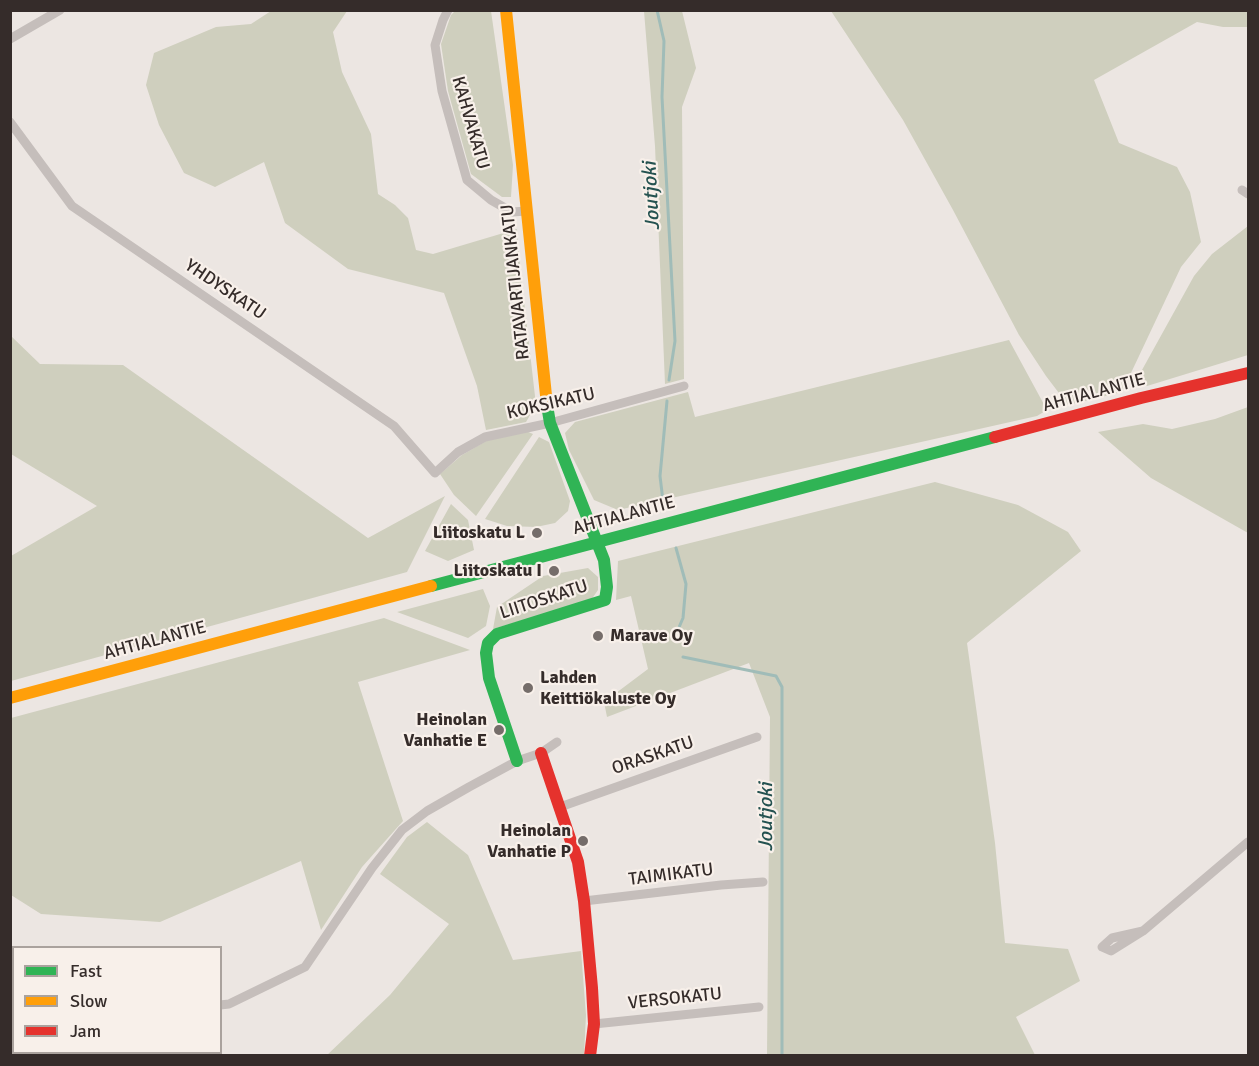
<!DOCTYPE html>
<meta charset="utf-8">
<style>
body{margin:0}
#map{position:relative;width:1259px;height:1066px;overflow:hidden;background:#ece6e2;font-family:Signika,sans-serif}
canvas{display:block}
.frame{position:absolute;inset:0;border:12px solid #352c2a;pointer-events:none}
.legend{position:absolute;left:12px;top:946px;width:210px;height:108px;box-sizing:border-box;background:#f8f0ea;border:2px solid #aaa29d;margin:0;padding:8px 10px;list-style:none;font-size:18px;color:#352c2a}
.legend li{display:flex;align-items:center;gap:12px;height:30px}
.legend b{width:30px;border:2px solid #aaa29d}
</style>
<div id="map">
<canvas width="1259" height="1066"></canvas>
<div class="frame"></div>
<ul class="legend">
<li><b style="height:8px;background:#30b455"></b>Fast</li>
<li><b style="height:8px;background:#ff9f0a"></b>Slow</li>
<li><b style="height:8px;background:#e5322d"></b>Jam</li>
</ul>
</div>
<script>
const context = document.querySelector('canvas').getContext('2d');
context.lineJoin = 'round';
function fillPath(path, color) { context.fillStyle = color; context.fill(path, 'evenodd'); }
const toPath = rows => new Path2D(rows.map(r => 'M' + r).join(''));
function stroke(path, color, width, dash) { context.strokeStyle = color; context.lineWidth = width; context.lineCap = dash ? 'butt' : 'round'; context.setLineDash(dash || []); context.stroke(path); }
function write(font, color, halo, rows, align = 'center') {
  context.font = font + ' Signika,sans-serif'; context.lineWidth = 4.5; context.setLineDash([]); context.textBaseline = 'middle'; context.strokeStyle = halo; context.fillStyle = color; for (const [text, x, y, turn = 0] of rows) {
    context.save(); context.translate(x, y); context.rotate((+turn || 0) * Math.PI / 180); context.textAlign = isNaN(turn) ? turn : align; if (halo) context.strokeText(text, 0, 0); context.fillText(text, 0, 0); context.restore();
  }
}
fillPath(toPath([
 [271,11,347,11,333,32,342,72,371,134,378,194,395,205,408,218,416,250,433,254,517,229,522,288,508,297,512,309,524,300,536,405,526,422,486,430,477,386,444,293,348,269,285,223,264,162,215,187,184,173,159,125,146,85,154,53,216,27,251,24],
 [455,11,491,11,513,165,511,197,502,197,471,174,448,91,441,44,451,15],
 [644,11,682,11,696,68,682,107,684,379,665,384,655,146],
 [831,11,1248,11,1248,27,1223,27,1197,22,1094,80,1119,143,1177,167,1190,192,1201,242,1181,267,1122,392,1068,405,1046,376,1019,335,953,210,903,120],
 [1248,226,1248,355,1147,386,1137,379,1194,276,1212,254],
 [11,336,40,364,123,365,368,538,445,496,407,572,11,681,11,556,97,506,11,454],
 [1009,340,1047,410,1037,416,618,510,594,500,569,450,565,433,575,422,688,392,695,417],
 [1248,407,1248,533,1151,478,1098,432,1143,424,1172,429,1215,419],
 [526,431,533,434,476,516,454,495,440,474,462,455,488,440],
 [539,437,549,442,570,501,568,511,555,523,536,527,507,526,485,519],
 [935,482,1018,505,1068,532,1081,551,967,643,995,843,1005,943,1068,949,1080,981,1016,1017,1035,1055,767,1055,770,717,749,663,607,717,604,702,648,669,631,596,616,600,618,561],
 [451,504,468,520,474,550,448,561,425,551],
 [588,568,598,577,598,590,591,600,493,629,497,607,543,576],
 [483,589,490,606,486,626,468,638,397,612],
 [384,618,470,650,358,682,403,821,362,867,321,930,301,861,160,922,41,914,11,895,11,718],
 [427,822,468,855,513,960,581,951,586,1015,584,1055,326,1056,390,995,449,924,380,874,407,837]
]), '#cfcfbe');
stroke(toPath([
 [657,10,664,41,662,97,675,341,669,380],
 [663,501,660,476,667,401],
 [674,639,683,618,686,584,676,548],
 [683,657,776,676,782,687,782,1056]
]), '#a0bcb8', 3);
stroke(toPath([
 [448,10,443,20,435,45,442,91,467,180,491,200,512,212,527,211],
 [10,39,60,10],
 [10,122,72,206,394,426,435,473,458,452,485,437,550,423,684,386],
 [1242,190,1248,194],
 [560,807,757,737],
 [584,901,721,885,763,882],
 [1143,931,1112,938,1102,947,1111,951,1143,931,1248,842],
 [10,977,14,978],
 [220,1005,229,1004,305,967,372,868,402,830,427,811,469,787,517,761,541,753,557,742],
 [594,1024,759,1007],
 [65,1052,66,1056]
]), '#c5bebb', 9);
stroke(toPath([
 [431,586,995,437],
 [517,761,489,678,486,653,488,643,497,634,605,600,607,587,604,560,550,423,547,405]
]), '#30b455', 12);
stroke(toPath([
 [506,10,547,405],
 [10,698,431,586]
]), '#ff9f0a', 12);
stroke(toPath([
 [995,437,1141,398,1248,373],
 [541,753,578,862,584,901,592,988,594,1024,590,1056]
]), '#e5322d', 12);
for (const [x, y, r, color] of [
 [537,533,6,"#756d6a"],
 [554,571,6,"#756d6a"],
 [598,636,6,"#756d6a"],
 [528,688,6,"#756d6a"],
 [499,730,6,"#756d6a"],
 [583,841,6,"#756d6a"]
]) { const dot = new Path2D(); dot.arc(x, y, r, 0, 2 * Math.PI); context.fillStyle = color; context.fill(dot); stroke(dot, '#f8f0ea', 2); }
write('18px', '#352c2a', '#f8f0ea', [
 ["KAHVAKATU",470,123,74],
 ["RATAVARTIJANKATU",516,282,-96],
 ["YHDYSKATU",225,290,34],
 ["AHTIALANTIE",1094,393,-15],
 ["KOKSIKATU",551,404,-13],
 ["AHTIALANTIE",624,516,-15],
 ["LIITOSKATU",544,600,-18],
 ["AHTIALANTIE",155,641,-15],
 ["ORASKATU",653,756,-19],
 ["TAIMIKATU",671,875,-7],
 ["VERSOKATU",675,999,-6]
]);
write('bold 18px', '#352c2a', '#f8f0ea', [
 ["Liitoskatu L",525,533],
 ["Liitoskatu I",542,571],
 ["Marave Oy",610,636,"left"],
 ["Lahden",540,678,"left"],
 ["Keittiökaluste Oy",540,699,"left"],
 ["Heinolan",487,720],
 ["Vanhatie E",487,741],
 ["Heinolan",571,831],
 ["Vanhatie P",571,852]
], 'right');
write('italic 20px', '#245250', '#f8f0ea', [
 ["Joutjoki",652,196,-93],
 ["Joutjoki",767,817,-90]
]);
</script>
